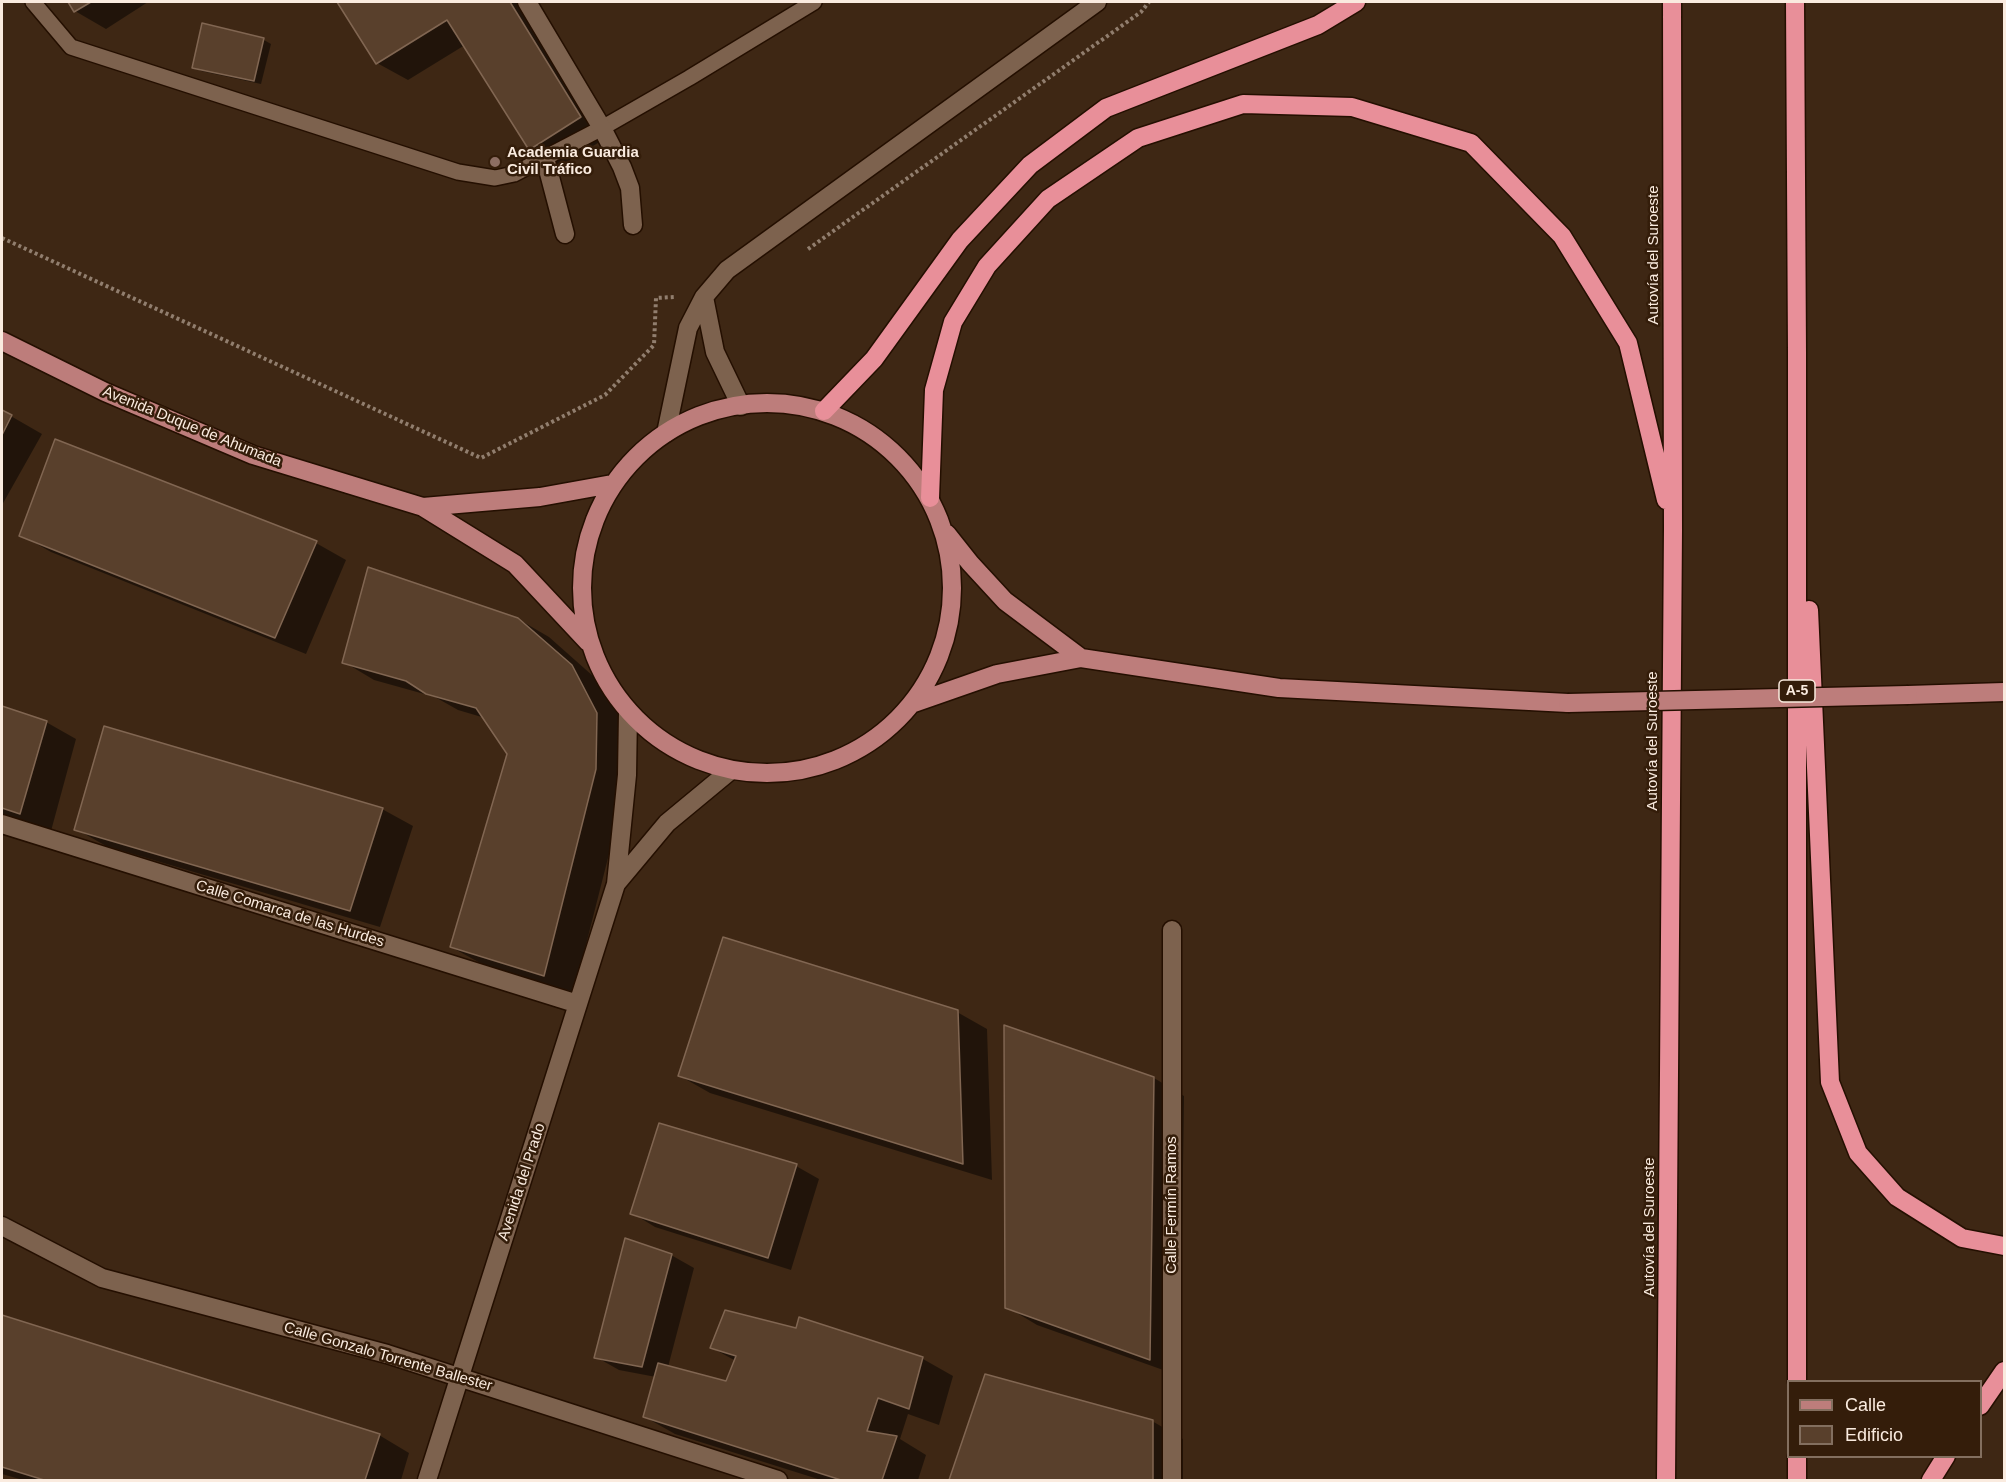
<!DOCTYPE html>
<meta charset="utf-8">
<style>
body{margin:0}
#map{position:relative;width:2006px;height:1482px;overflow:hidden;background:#3e2714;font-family:Arial,sans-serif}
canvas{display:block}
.frame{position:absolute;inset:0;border:3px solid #faebdf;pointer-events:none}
.legend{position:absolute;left:1787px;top:1380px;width:195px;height:78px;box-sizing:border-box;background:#341d0a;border:2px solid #836f5f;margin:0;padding:8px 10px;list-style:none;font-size:18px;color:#faebdf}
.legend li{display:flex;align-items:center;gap:12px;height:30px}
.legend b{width:30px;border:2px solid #836f5f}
</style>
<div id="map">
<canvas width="2006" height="1482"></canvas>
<div class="frame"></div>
<ul class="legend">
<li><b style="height:8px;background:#bd7d7b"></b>Calle</li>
<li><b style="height:16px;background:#59402c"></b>Edificio</li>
</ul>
</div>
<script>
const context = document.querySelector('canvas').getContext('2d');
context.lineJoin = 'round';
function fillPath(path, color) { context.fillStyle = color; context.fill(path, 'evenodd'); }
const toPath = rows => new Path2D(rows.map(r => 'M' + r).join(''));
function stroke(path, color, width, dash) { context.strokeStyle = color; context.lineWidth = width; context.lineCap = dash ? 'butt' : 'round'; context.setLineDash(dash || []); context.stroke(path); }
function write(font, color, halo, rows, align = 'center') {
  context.font = font + ' Arial,sans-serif'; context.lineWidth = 5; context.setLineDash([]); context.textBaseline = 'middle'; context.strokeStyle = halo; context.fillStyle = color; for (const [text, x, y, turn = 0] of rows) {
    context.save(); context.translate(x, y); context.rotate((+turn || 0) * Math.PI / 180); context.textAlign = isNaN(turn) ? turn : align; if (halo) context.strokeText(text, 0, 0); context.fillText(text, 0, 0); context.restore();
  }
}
fillPath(toPath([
 [69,2,148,2,106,29,75,11],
 [339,2,529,2,611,135,560,166,530,149,465,45,408,80,377,63],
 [203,25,264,40,271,44,261,84,201,71,194,67],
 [2,411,42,434,2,505],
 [21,535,316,543,346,560,306,654,51,552],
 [518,619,549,637,602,684,627,732,626,787,574,992,482,964,451,947,509,754,485,718,458,710,435,697,374,680,344,662],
 [2,708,46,722,76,739,51,831,2,815],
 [382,809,413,826,380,927,106,846,76,829],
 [957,1012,987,1029,992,1180,710,1093,680,1076],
 [1154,1078,1184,1096,1180,1376,1037,1325,1007,1307],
 [796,1166,819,1179,791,1270,655,1227,632,1213],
 [671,1255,694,1268,668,1367,727,1383,736,1361,712,1348,797,1330,800,1319,923,1359,953,1376,939,1425,908,1414,900,1439,926,1455,918,1480,821,1480,675,1434,645,1417,656,1377,619,1370,596,1357],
 [2,1317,379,1435,409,1453,401,1480,23,1480,2,1474],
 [986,1376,1152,1421,1183,1439,1183,1480,950,1480]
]), '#0007');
const building = toPath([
 [68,2,91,2,74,12,68,2],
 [337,2,510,2,581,117,529,150,447,20,376,64,337,2],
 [202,23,264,38,254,81,192,68,202,23],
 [2,410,12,415,2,435,2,410],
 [55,439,317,541,275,638,19,536,55,439],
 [368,567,518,618,572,665,597,713,596,769,544,976,450,947,507,754,476,708,426,694,406,681,342,663,368,567],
 [2,706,47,721,20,814,2,808,2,706],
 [104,726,383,808,350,911,74,830,104,726],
 [723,937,958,1010,963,1164,678,1076,723,937],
 [1004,1025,1154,1077,1150,1360,1005,1308,1004,1025],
 [659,1123,797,1164,768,1258,630,1214,659,1123],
 [625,1238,672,1254,642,1367,594,1358,625,1238],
 [725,1310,796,1328,799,1317,923,1357,909,1409,878,1398,867,1431,897,1436,882,1480,841,1480,643,1417,658,1363,726,1381,736,1356,710,1348,725,1310],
 [2,1315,380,1434,365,1480,44,1480,2,1467,2,1315],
 [985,1374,1153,1420,1153,1480,949,1480,985,1374]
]);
fillPath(building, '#59402c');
stroke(building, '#816652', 1.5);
const lane = toPath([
 [33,2,71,47,458,172,495,178,514,174,602,128,689,78,814,2]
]);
const street = toPath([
 [527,2,602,128,622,167,630,188,633,225],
 [545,158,565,234],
 [704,297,715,352,741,406],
 [666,433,688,328,704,297,727,270,1097,2],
 [2,824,578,1004],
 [616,884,667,823,731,770],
 [1172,930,1172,1480],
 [2,1226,102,1278,387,1354,778,1480],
 [427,1480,616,884,627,775,628,713]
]);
const primary = toPath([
 [2,341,105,392,253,455,423,507,515,564,588,642],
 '582 588a185 185 0 1 1 370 0a185 185 0 1 1-370 0Z',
 [423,507,540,497,612,484],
 [947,534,970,563,1005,601,1081,658],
 [1908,695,2004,692],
 [911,704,997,674,1081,658,1279,688,1568,703]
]);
const highway = toPath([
 [1795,2,1797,352,1797,1382],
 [824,411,874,359,960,240,1030,165,1106,108,1318,25,1356,2],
 [930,498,934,390,953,322,987,266,1048,199,1138,138,1243,104,1352,107,1471,143,1562,236,1628,343,1666,500],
 [1809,610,1830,1082,1858,1153,1897,1197,1962,1238,2004,1246],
 [1980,1406,2004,1371],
 [1666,1480,1673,529,1672,2],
 [1797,1480,1797,1456],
 [1931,1480,1946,1456]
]);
stroke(lane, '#240f00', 18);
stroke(street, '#240f00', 21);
stroke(primary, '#240f00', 21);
stroke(highway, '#240f00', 21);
stroke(toPath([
 [2,238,481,458,605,395,654,345,656,298,674,297],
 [808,249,1141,12,1149,2]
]), '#917e6e', 4, [3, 3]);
stroke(lane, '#7d624e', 15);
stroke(street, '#7d624e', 18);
stroke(primary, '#bd7d7b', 18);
stroke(highway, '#e88f99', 18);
const primaryBridge = toPath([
 [1568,703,1908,695]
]);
stroke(primaryBridge, '#240f00', 21, []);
stroke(primaryBridge, '#bd7d7b', 18);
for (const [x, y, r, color] of [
 [495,162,6,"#8d6e63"]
]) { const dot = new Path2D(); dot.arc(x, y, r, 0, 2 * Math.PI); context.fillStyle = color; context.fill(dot); stroke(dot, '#341d0a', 2); }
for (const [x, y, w] of [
 [1797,691,36]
]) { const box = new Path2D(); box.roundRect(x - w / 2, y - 11, w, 22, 4.5); context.fillStyle = '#341d0a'; context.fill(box); stroke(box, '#faebdf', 1.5); }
write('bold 14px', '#faebdf', null, [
 ["A-5",1797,691]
]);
write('bold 15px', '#faebdf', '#341d0a', [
 ["Academia Guardia",507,153],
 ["Civil Tráfico",507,170]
], 'left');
write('15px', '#faebdf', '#341d0a', [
 ["Autovía del Suroeste",1654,255,-90],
 ["Avenida Duque de Ahumada",192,427,22],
 ["Autovía del Suroeste",1653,741,-90],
 ["Calle Comarca de las Hurdes",290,914,17],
 ["Avenida del Prado",522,1182,-72],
 ["Calle Fermín Ramos",1172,1205,-90],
 ["Autovía del Suroeste",1650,1227,-90],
 ["Calle Gonzalo Torrente Ballester",388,1357,16]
]);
</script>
